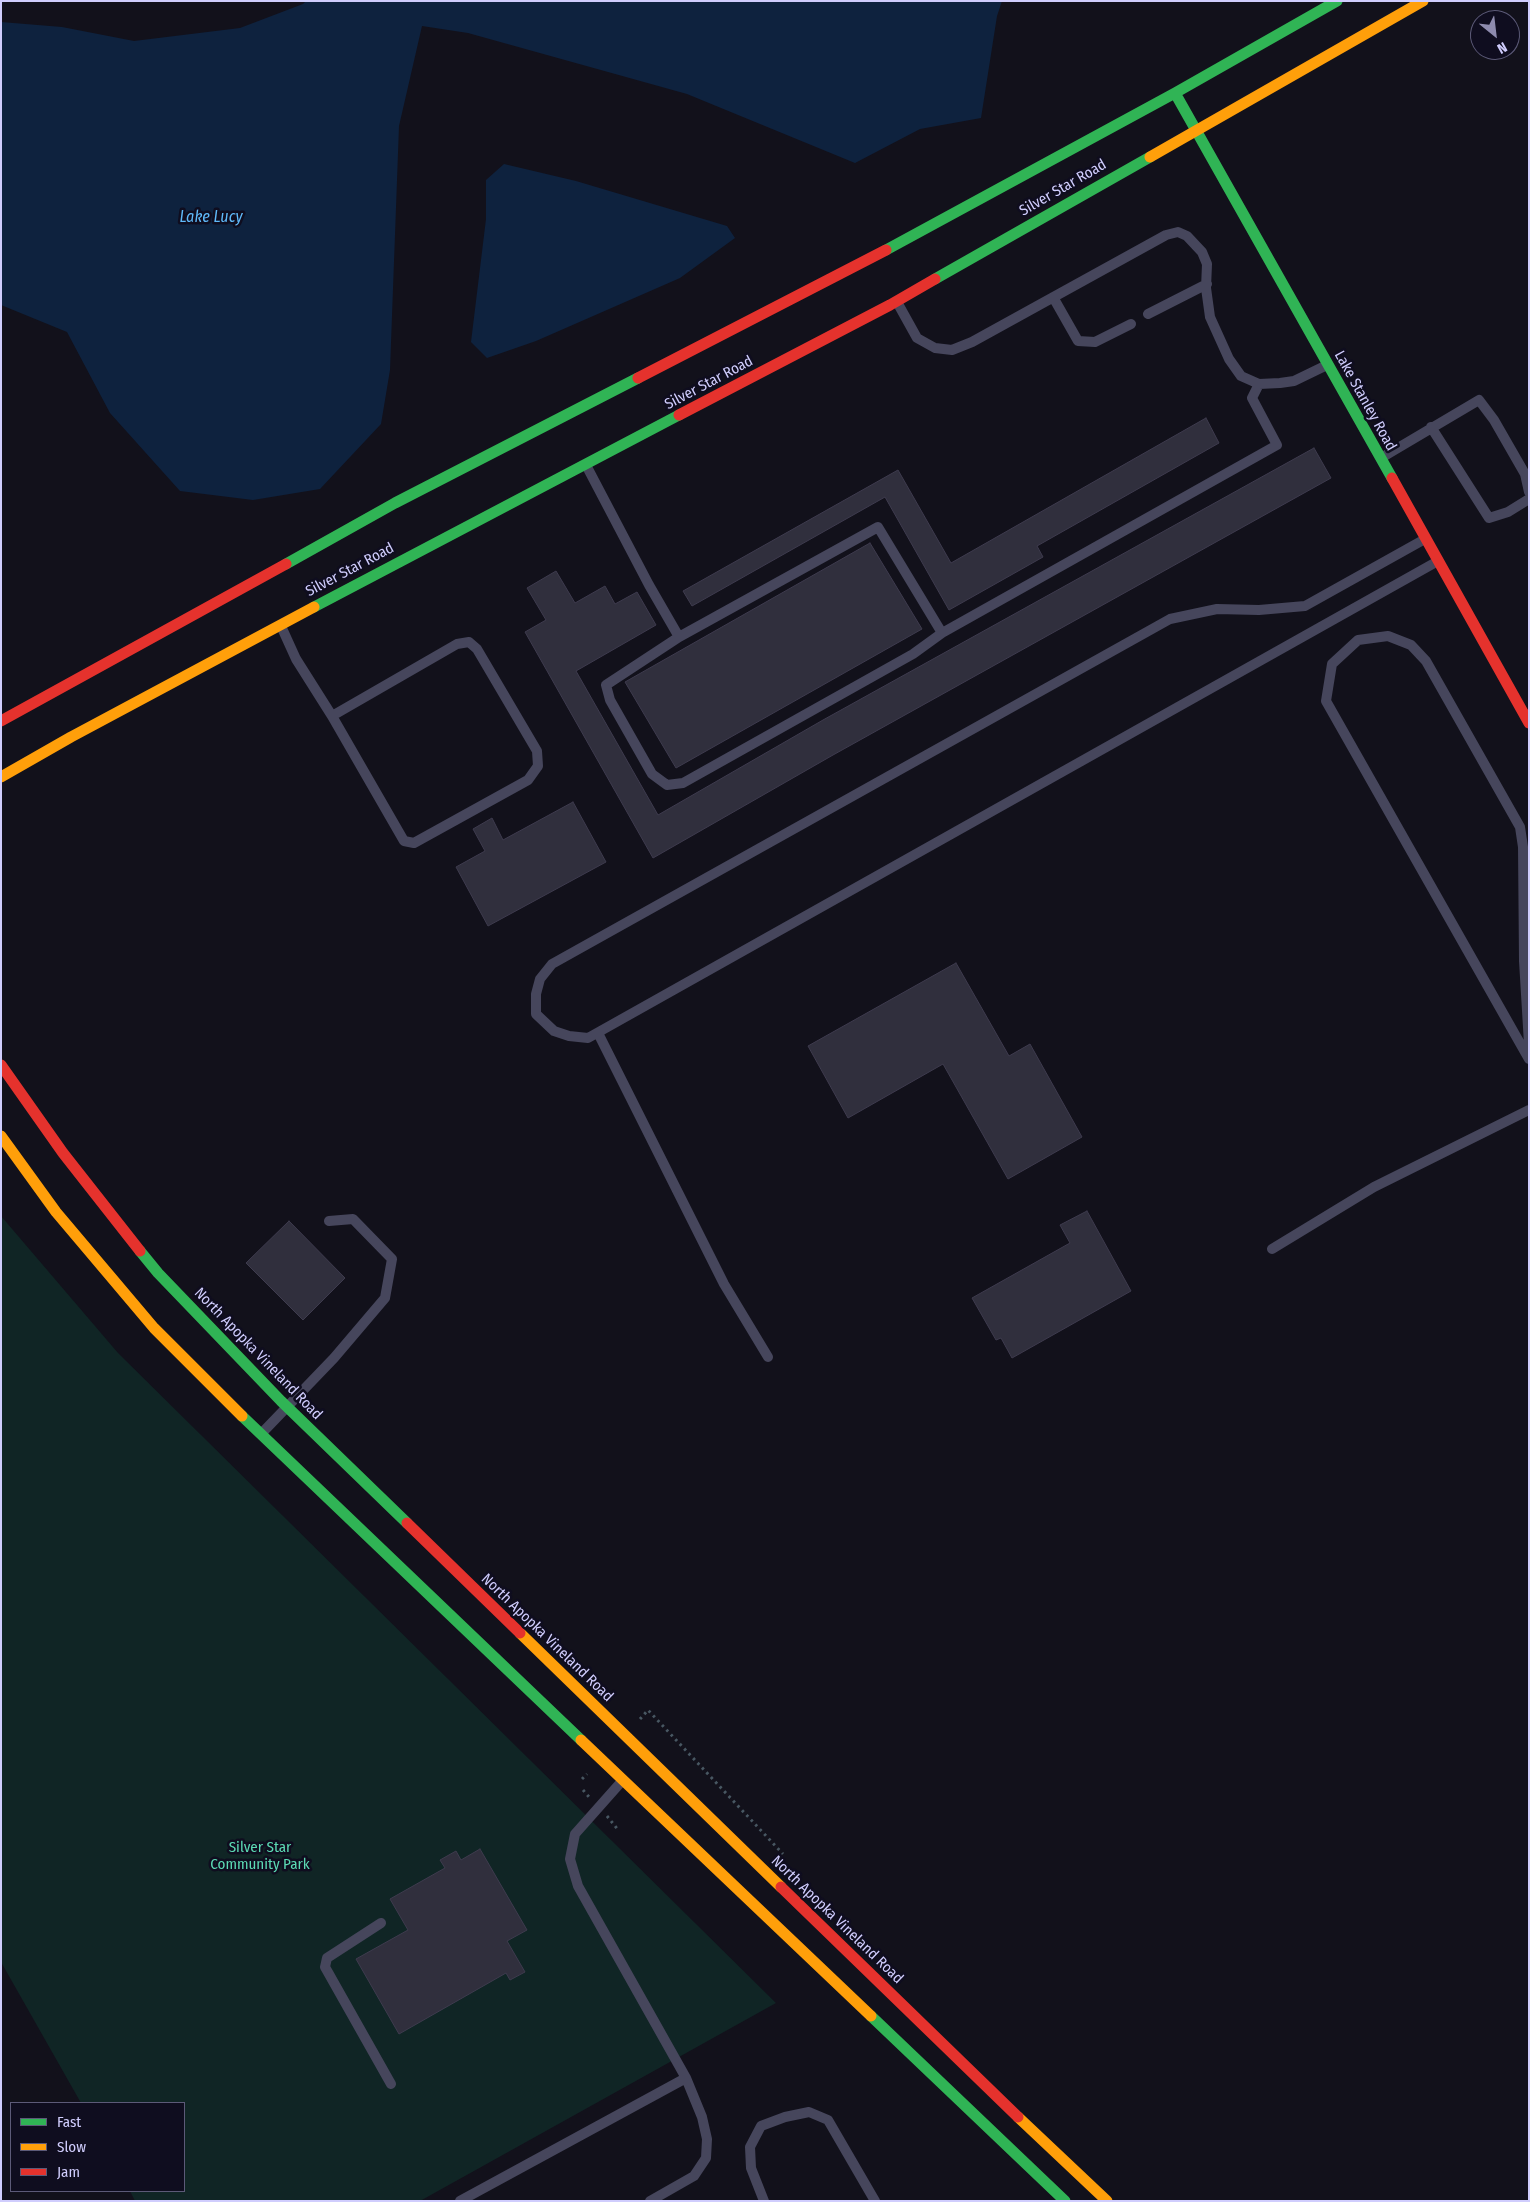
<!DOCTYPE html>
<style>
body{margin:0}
#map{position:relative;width:1530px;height:2202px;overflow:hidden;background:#12111b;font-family:"Fira Sans Condensed",sans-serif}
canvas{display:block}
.frame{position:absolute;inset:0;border:2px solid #d0cdfd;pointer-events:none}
.legend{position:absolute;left:10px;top:2102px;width:175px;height:90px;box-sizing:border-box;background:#0f0d1f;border:1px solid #5c5a78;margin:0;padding:6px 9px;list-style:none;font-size:15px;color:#d0cdfd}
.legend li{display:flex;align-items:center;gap:10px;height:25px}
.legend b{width:25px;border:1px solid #5c5a78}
.north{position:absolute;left:1470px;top:10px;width:50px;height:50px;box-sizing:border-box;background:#0f0d1f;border:1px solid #5c5a78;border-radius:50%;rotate:151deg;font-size:14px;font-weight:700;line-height:20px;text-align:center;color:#d0cdfd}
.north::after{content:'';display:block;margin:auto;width:18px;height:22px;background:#8e8bae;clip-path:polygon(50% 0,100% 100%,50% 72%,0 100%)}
</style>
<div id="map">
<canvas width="1530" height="2202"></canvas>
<div class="frame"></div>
<ul class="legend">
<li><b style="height:6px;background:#30b455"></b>Fast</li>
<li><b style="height:6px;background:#ff9f0a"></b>Slow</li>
<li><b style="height:6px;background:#e5322d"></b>Jam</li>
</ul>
<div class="north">N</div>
</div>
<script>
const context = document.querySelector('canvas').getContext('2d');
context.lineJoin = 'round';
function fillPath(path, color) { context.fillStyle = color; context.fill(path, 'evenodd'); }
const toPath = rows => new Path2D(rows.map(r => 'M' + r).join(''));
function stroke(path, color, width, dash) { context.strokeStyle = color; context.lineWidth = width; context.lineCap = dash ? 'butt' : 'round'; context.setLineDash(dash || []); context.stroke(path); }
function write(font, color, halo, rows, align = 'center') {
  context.font = font + ' "Fira Sans Condensed",sans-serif'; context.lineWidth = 5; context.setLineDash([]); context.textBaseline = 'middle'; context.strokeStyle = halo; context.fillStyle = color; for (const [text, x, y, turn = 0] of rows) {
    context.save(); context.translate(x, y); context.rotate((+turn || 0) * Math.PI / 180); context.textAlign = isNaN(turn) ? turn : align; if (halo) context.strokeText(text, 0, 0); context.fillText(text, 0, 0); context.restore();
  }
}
fillPath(toPath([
 [1,1216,118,1353,776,2003,420,2201,135,2201,130,2191,184,2191,184,2103,81,2103,1,1962]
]), '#102525');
fillPath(toPath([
 [306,1,1002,1,997,16,981,118,920,129,855,163,687,94,468,33,422,26,399,126,390,370,381,424,320,489,253,500,180,491,110,413,67,332,1,305,1,22,62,27,134,41,240,28,303,4],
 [504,164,576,181,727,226,735,238,680,278,536,341,487,358,471,342,486,219,486,180]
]), '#0e223e');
const building = toPath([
 [1206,418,1219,443,1037,546,1043,557,949,610,885,497,692,606,683,591,898,470,951,563,1206,418],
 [1314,448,1331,478,833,755,653,858,525,632,546,620,527,588,556,571,575,603,605,586,615,604,637,592,656,625,576,671,658,815,823,720,1314,448],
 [870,543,922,629,676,768,625,682,870,543],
 [573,802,606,862,488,926,456,867,485,851,473,829,492,818,503,840,573,802],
 [956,963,1009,1056,1030,1044,1082,1137,1008,1179,943,1064,848,1118,808,1046,956,963],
 [1087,1211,1131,1291,1012,1358,1001,1338,996,1340,972,1298,1070,1243,1060,1225,1087,1211],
 [289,1221,345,1278,303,1320,246,1263,289,1221],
 [480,1849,527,1930,507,1941,525,1972,510,1980,506,1973,399,2034,356,1959,408,1930,390,1899,445,1868,440,1860,456,1851,461,1860,480,1849]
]);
fillPath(building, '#302f3d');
stroke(building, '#3e3b4e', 1);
stroke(toPath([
 [640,1719,648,1710,783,1854],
 [582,1779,587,1774],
 [583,1790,589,1797],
 [607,1816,619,1831]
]), '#485762', 3, [2.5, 4]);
stroke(toPath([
 [1053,297,1078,341,1095,342,1131,324],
 [897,302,917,338,935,348,952,350,972,342,1166,235,1178,232,1187,236,1202,252,1207,264,1206,288,1210,317,1229,359,1241,376,1259,384,1280,383,1294,381,1327,365],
 [1148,314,1207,284],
 [1431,427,1489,518,1508,512,1529,499],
 [1381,458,1479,400,1494,420,1525,474,1529,492],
 [586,465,649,585,679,637,878,527,942,633,1277,445,1252,398,1259,384],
 [1425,539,1305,606,1259,610,1217,609,1170,619,552,964,540,979,536,994,536,1014,554,1031,569,1036,588,1038,1438,561],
 [281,626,296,659,332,716,404,841,414,843,528,780,538,766,537,751,477,649,469,642,457,644,332,716],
 [679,637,606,685,610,700,652,774,667,785,683,783,913,654,942,633],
 [598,1033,724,1284,768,1357],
 [1529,1044,1524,961,1523,847,1520,827,1426,661,1411,645,1388,636,1358,640,1332,664,1326,701,1529,1059],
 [1272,1249,1374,1187,1529,1110],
 [261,1434,334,1358,385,1298,392,1259,353,1219,329,1221],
 [622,1781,575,1834,570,1859,578,1886,686,2078,702,2117,707,2139,706,2158,694,2176,650,2201],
 [381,1923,327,1958,325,1967,391,2084],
 [460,2201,686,2078],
 [764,2201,751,2168,750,2147,761,2126,785,2117,809,2112,828,2120,875,2201]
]), '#46465c', 10);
stroke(toPath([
 [1175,93,1392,478],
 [886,250,1175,93,1337,1],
 [935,279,1150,157],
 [286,564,395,503,638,378],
 [314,607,679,415],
 [140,1251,158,1273,281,1401,407,1523],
 [242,1416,581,1740],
 [871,2016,1065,2201]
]), '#30b455', 11);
stroke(toPath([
 [1150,157,1423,1],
 [1,777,71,737,314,607],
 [1,1136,56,1212,154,1328,242,1416],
 [520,1633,781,1887],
 [581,1740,871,2016],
 [1018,2117,1107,2201]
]), '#ff9f0a', 11);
stroke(toPath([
 [638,378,886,250],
 [679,415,890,305,935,279],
 [1392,478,1529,723],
 [1,721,286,564],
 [1,1065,63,1153,140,1251],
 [407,1523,520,1633],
 [781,1887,1018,2117]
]), '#e5322d', 11);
write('15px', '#d0cdfd', '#0f0d1f', [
 ["Silver Star Road",1063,188,-30],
 ["Silver Star Road",709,383,-28],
 ["Lake Stanley Road",1365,401,61],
 ["Silver Star Road",350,570,-28],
 ["North Apopka Vineland Road",258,1354,46],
 ["North Apopka Vineland Road",547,1638,44],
 ["North Apopka Vineland Road",837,1920,44]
]);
write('15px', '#5cdab4', '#0f0d1f', [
 ["Silver Star",260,1848],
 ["Community Park",260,1865]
]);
write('italic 16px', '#5fb9f9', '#0f0d1f', [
 ["Lake Lucy",211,218]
]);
</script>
